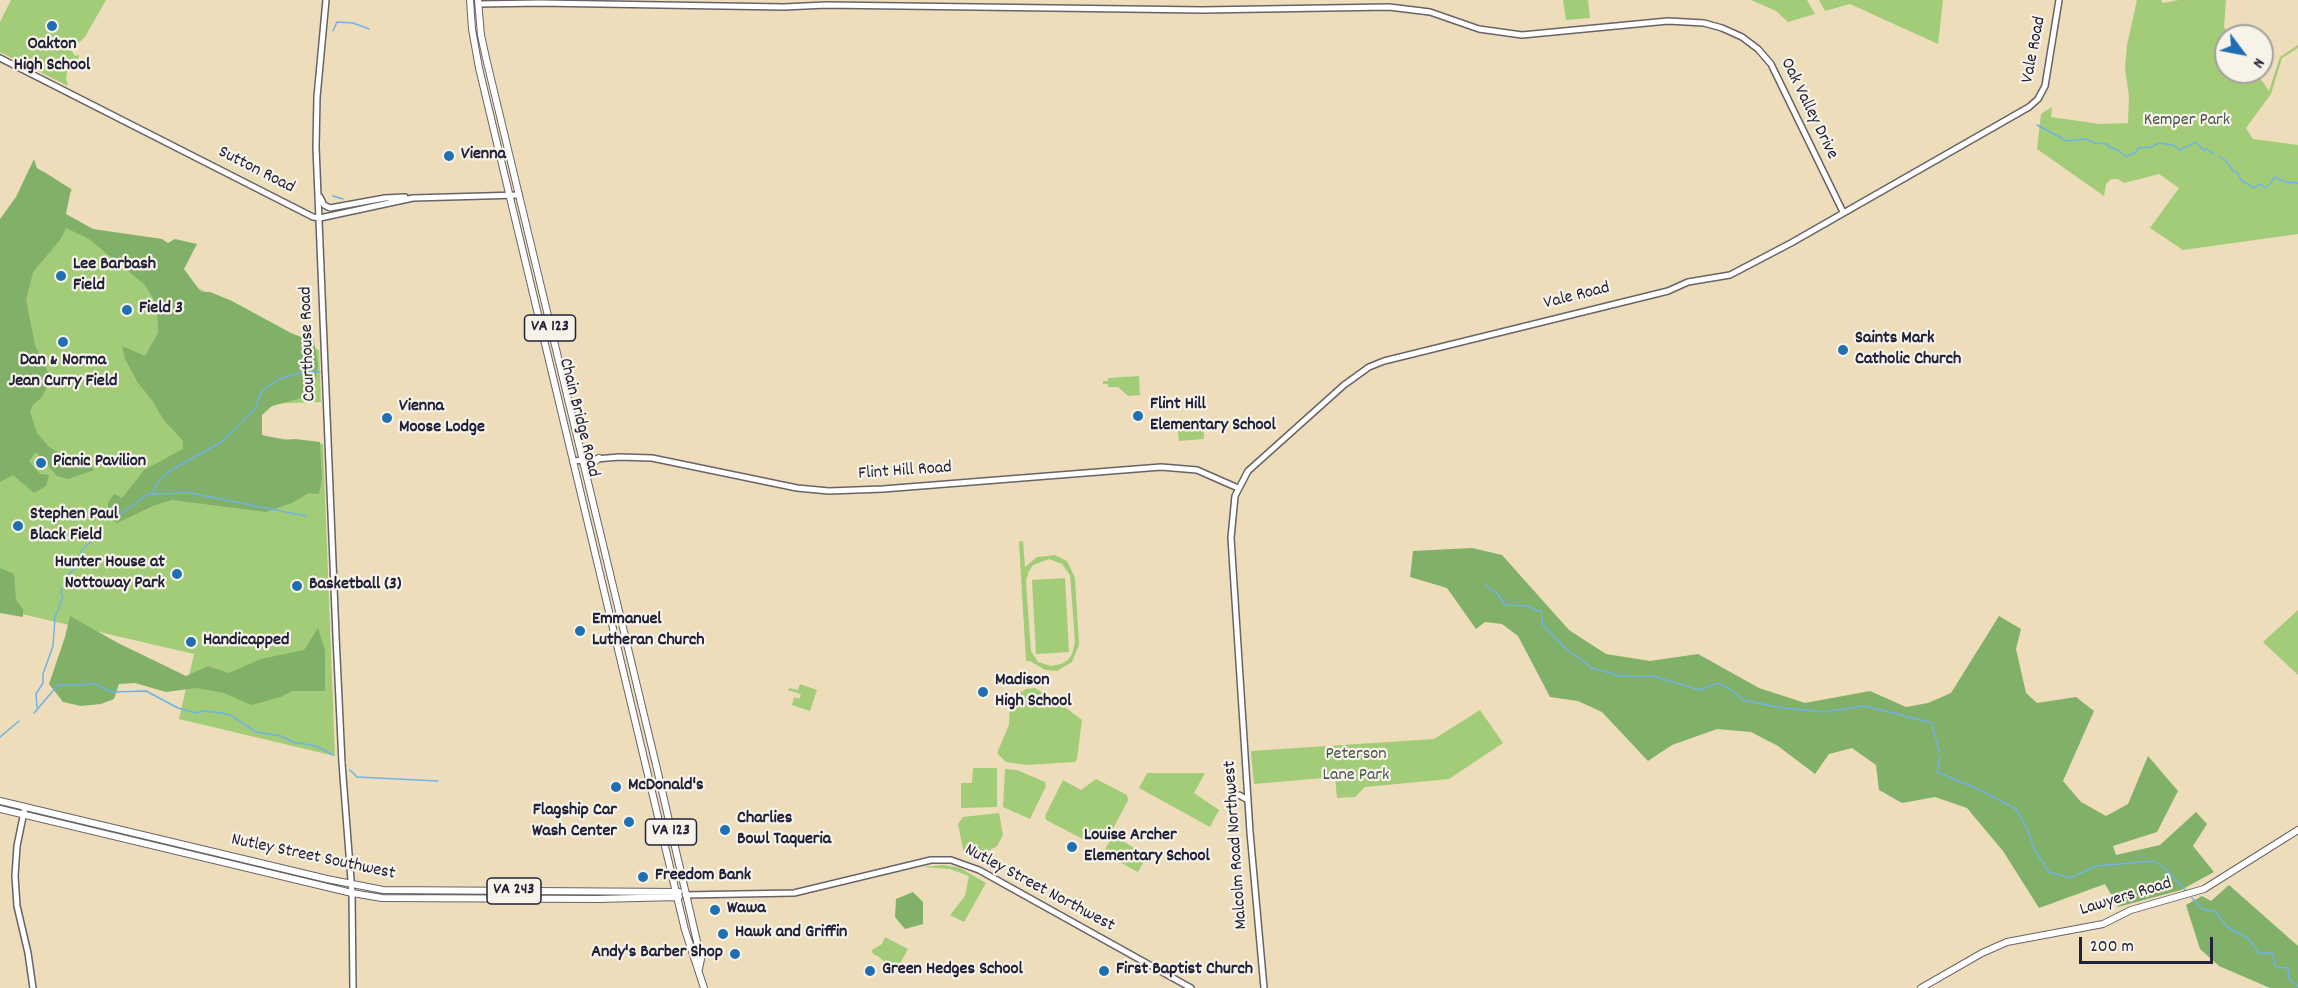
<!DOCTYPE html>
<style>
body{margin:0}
#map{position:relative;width:2298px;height:988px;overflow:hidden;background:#edddbb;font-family:Dekko,sans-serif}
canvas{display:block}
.north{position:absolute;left:2214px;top:24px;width:60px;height:60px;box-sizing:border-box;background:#f7f3e8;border:2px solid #a29fa3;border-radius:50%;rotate:122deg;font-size:16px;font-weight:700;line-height:24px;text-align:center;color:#22223b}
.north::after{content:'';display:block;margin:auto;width:21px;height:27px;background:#1f6fb2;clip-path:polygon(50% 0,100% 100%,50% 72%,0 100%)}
.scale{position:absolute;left:2079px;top:937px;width:134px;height:27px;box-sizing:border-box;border:3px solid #22223b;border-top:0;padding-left:8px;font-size:18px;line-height:21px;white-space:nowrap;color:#22223b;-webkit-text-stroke:4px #f7f3e8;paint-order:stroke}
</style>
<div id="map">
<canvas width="2298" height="988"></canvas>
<div class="north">N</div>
<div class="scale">200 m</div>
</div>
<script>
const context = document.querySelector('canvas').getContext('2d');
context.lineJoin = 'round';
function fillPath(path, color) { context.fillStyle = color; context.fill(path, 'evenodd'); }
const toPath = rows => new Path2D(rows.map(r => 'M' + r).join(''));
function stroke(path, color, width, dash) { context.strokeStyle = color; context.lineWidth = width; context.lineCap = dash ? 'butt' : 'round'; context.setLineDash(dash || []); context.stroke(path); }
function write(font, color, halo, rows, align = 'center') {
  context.font = font + ' Dekko,sans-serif'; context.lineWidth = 4.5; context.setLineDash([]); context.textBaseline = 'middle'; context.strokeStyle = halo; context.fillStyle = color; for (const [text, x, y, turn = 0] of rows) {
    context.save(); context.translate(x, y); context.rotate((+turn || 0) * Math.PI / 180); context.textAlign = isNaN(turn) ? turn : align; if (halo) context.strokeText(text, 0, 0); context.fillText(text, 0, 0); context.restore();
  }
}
fillPath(toPath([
 [11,0,106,0,85,37,71,50,75,56,79,55,79,57,67,72,66,78,68,86,0,52,0,22],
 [1563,0,1588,0,1590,18,1566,20],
 [1751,0,1807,0,1815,14,1788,22,1776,11],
 [1819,0,1943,0,1938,44,1850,4,1825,11],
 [2137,0,2161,0,2163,3,2179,0,2226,0,2224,27,2230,36,2226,36,2226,72,2256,72,2269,91,2280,57,2298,45,2298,48,2282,58,2271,94,2246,128,2253,139,2298,145,2298,234,2183,250,2150,228,2179,188,2159,174,2124,183,2118,179,2111,179,2106,184,2104,196,2037,149,2041,114,2052,107,2051,117,2100,124,2128,123,2129,96,2125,68,2127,45],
 [43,171,72,190,57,216,319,350,321,402,260,404,262,436,323,444,335,756,179,719,194,654,0,609,0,221,7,225],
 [1139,376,1140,395,1128,396,1118,387,1108,387,1108,384,1103,384,1103,381,1108,381,1108,378],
 [1203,423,1204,439,1179,441,1177,425],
 [1023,541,1025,567,1037,557,1055,555,1067,561,1075,578,1079,645,1072,662,1057,671,1045,670,1030,661,1026,661,1019,542],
 [1049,559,1062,564,1070,575,1075,642,1072,654,1068,660,1061,664,1051,666,1038,662,1031,651,1026,581,1029,571,1033,565],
 [1065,578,1069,652,1036,654,1032,580],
 [2298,610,2298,675,2263,642],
 [800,684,817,690,810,711,792,705,794,697,799,699,801,694,788,690,789,688,798,690],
 [1035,688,1054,699,1082,720,1077,759,1075,762,1026,765,1006,762,997,753,1009,725,1010,700,1026,689],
 [1480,710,1503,743,1449,779,1365,787,1355,797,1337,798,1335,777,1254,784,1251,751,1434,739],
 [973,768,997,768,997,807,961,808,961,783,972,783],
 [1005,769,1017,770,1045,782,1046,786,1030,819,1003,807],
 [1147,773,1205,773,1194,793,1219,810,1210,827,1139,788],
 [1096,779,1127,795,1128,800,1111,833,1093,833,1083,839,1046,820,1045,816,1063,780,1081,790],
 [999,813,1003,835,997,846,978,857,972,858,964,854,958,824,963,817],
 [1113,835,1147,856,1138,872,1103,853],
 [944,865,960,868,986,883,964,922,950,915,965,896,969,876,950,869,923,867],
 [885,937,908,949,898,967,888,965,878,956,873,954,872,950,882,944]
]), '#a2cc78');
fillPath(toPath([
 [34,159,37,168,71,189,66,214,93,229,162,239,168,243,175,239,197,244,184,269,201,292,210,292,232,301,291,333,301,337,313,335,318,366,312,395,272,406,262,415,262,435,285,440,295,439,320,442,322,479,319,494,309,493,292,503,266,512,172,500,155,505,117,523,107,517,108,503,114,494,122,498,144,470,183,449,183,441,163,419,152,400,138,383,125,359,122,346,145,356,158,333,157,305,145,285,89,239,66,228,60,240,33,272,26,300,35,345,51,378,42,397,33,405,30,412,37,433,49,447,74,461,88,464,94,470,68,479,57,476,36,452,29,461,40,474,49,475,46,486,34,493,13,475,0,482,0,219,16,197],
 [1472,548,1502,555,1569,630,1606,654,1650,661,1698,654,1759,688,1805,703,1870,691,1906,707,1928,703,1951,693,1999,616,2021,629,2016,649,2026,693,2037,703,2076,697,2094,711,2063,781,2081,802,2106,816,2128,804,2148,756,2178,791,2157,832,2113,846,2116,855,2160,845,2196,812,2207,824,2193,846,2214,872,2181,890,2118,907,2105,884,2039,908,2003,851,1967,808,1935,797,1902,803,1879,790,1876,765,1852,748,1829,754,1815,774,1778,746,1751,732,1717,729,1672,745,1648,761,1602,712,1578,701,1550,697,1518,636,1502,624,1485,622,1476,629,1447,588,1410,577,1413,551],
 [0,568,14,574,16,600,23,609,23,617,0,613],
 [70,616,118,643,186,676,208,666,229,673,261,659,304,650,318,628,325,650,325,691,292,691,281,697,251,705,224,693,196,688,166,692,135,683,119,684,114,699,101,704,81,706,63,702,49,684,65,637],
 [2229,885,2298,946,2298,988,2270,988,2219,966,2200,949,2186,905,2202,896,2211,901],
 [913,892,923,902,923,924,905,929,895,917,896,899]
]), '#81b068');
stroke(toPath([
 [333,31,337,22,353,23,369,29],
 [2037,125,2067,141,2087,139,2094,143,2107,144,2109,147,2118,150,2126,157,2136,152,2138,148,2152,147,2159,143,2173,145,2180,150,2196,142,2203,150,2207,149,2214,154],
 [2219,156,2225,160,2234,172,2237,172,2241,180,2254,188,2260,184,2265,188,2271,183,2274,177,2285,182,2298,183],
 [333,196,343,199],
 [242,422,256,407,261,392,279,379,306,371,320,372],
 [152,494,158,482,168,472,221,442,239,425],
 [114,519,148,494,190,493,306,516],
 [64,582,65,577,74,569,82,550,102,532],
 [1485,585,1498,594,1505,605,1527,606,1541,612,1543,625,1564,647,1592,668,1620,676,1653,676,1700,690,1718,683,1730,689,1743,700,1783,708,1825,712,1863,706,1886,711,1932,723,1939,752],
 [37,707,36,694,43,683,43,674,53,646,55,617,63,597,61,593,62,588],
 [34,713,58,685,83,685,92,683,112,692,146,691,178,708,196,713,204,711,222,713,230,715,256,732,281,736,293,742,316,746,333,755],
 [0,737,19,721],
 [1940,757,1937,772,1978,789,2016,809,2027,828,2034,849,2049,872,2070,878,2096,866,2154,861,2166,869,2186,891],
 [350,770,357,777,438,781],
 [2192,898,2202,909,2216,912,2227,927,2248,938,2259,953,2272,953,2276,967,2288,968,2289,979,2298,986]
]), '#70b3e5', 1.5);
const secondary = toPath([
 [326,0,317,97,316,147,336,636,342,763,352,893,353,988],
 [478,4,540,3,784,7,826,5,1202,10,1389,7,1430,12,1479,29,1522,35,1668,21,1704,23,1722,28,1742,37,1758,49,1771,64,1843,212],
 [0,58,313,217,320,218,413,198,519,195],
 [320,197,324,205,330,208,385,198,405,197],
 [573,461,619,457,652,458,797,488,829,491,883,489,1161,467,1197,470,1238,488],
 [1232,798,1239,795,1248,800],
 [25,807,17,846,15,876,17,906,28,953,33,988],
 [685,895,794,893,931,860,951,860,979,870,1191,988],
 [1264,988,1250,832,1231,538,1235,496,1248,471,1344,385,1369,367,1384,361,1668,291,1688,282,1730,275,1791,243,2029,107,2038,99,2045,86,2059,0]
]);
const primary = toPath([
 [470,0,472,29,479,68,558,398,685,930,704,988],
 [478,0,481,35,486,58,657,769,701,959,699,969],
 [587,475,590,466,599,458],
 [0,801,327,879,383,890,679,892],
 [0,809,352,893,382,898,597,899,679,897],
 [1921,988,1982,953,2007,942,2103,924,2131,910,2204,889,2298,830]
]);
stroke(secondary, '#696368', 8);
stroke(primary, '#696368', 8);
stroke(secondary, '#fff', 5);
stroke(primary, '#fff', 6);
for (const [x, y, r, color] of [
 [52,26,6,"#1f6fb2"],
 [449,156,6,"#1f6fb2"],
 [61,276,6,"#1f6fb2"],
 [127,310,6,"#1f6fb2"],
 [63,342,6,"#1f6fb2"],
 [1843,350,6,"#1f6fb2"],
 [1138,416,6,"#1f6fb2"],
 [387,418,6,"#1f6fb2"],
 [41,463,6,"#1f6fb2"],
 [18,526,6,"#1f6fb2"],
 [177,574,6,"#1f6fb2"],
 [297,586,6,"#1f6fb2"],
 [580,631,6,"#1f6fb2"],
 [191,642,6,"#1f6fb2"],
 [983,692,6,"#1f6fb2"],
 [616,787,6,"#1f6fb2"],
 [629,822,6,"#1f6fb2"],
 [725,830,6,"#1f6fb2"],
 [1072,847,6,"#1f6fb2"],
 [643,877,6,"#1f6fb2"],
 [715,910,6,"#1f6fb2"],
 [723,934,6,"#1f6fb2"],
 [735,954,6,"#1f6fb2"],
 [870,971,6,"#1f6fb2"],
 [1104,971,6,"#1f6fb2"]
]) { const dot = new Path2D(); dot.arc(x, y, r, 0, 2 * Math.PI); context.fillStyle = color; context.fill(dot); stroke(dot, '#f7f3e8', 2); }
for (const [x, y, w] of [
 [550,328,51],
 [671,832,51],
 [514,891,54]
]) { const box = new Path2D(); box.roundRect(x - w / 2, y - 13, w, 26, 4.5); context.fillStyle = '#f7f3e8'; context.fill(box); stroke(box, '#22223b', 1.5); }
write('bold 16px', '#22223b', null, [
 ["VA 123",550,328],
 ["VA 123",671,832],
 ["VA 243",514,891]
]);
write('bold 18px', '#22223b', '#f7f3e8', [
 ["Oakton",52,46,"center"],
 ["High School",52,67,"center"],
 ["Vienna",461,156],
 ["Lee Barbash",73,266],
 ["Field",73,287],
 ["Field 3",139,310],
 ["Saints Mark",1855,340],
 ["Catholic Church",1855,361],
 ["Dan & Norma",63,362,"center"],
 ["Jean Curry Field",63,383,"center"],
 ["Flint Hill",1150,406],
 ["Elementary School",1150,427],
 ["Vienna",399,408],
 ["Moose Lodge",399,429],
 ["Picnic Pavilion",53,463],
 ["Stephen Paul",30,516],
 ["Black Field",30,537],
 ["Hunter House at",165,564,"right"],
 ["Nottoway Park",165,585,"right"],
 ["Basketball (3)",309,586],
 ["Emmanuel",592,621],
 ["Lutheran Church",592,642],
 ["Handicapped",203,642],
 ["Madison",995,682],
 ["High School",995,703],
 ["McDonald's",628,787],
 ["Flagship Car",617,812,"right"],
 ["Wash Center",617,833,"right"],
 ["Charlies",737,820],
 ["Bowl Taqueria",737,841],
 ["Louise Archer",1084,837],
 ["Elementary School",1084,858],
 ["Freedom Bank",655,877],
 ["Wawa",727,910],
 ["Hawk and Griffin",735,934],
 ["Andy's Barber Shop",723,954,"right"],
 ["Green Hedges School",882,971],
 ["First Baptist Church",1116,971]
], 'left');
write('18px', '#22223b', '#f7f3e8', [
 ["Vale Road",2035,50,-79],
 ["Oak Valley Drive",1808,109,64],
 ["Sutton Road",256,171,27],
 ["Vale Road",1577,297,-14],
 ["Courthouse Road",309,344,-92],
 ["Chain Bridge Road",578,418,76],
 ["Flint Hill Road",905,472,-4],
 ["Malcolm Road Northwest",1237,845,-94],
 ["Nutley Street Southwest",313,858,12],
 ["Nutley Street Northwest",1039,889,28],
 ["Lawyers Road",2126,898,-17]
]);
write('18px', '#48554d', '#f7f3e8', [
 ["Kemper Park",2187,122],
 ["Peterson",1356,756],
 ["Lane Park",1356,777]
]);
</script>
